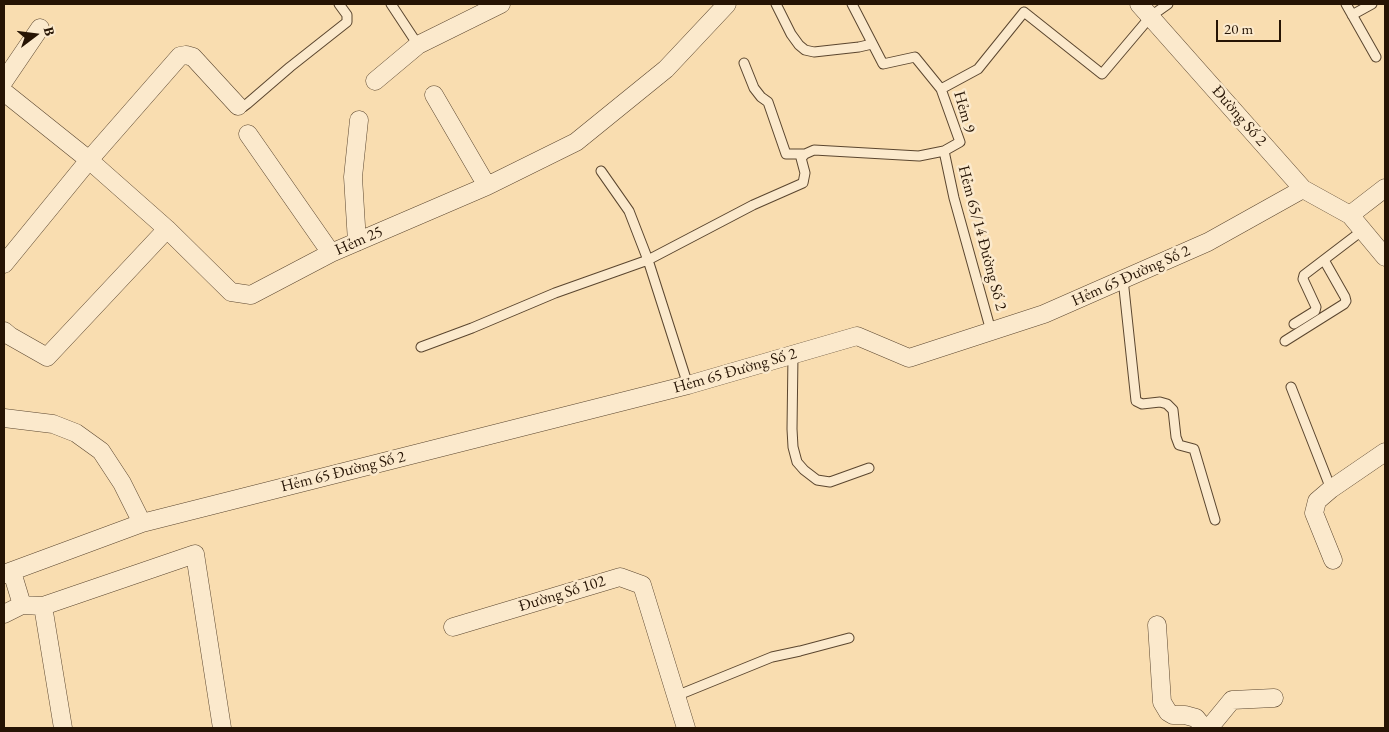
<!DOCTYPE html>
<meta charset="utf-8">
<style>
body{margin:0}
#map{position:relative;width:1389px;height:732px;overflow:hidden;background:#f9ddb0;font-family:"EB Garamond",serif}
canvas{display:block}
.frame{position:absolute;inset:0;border:5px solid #261404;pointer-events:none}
.north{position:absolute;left:10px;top:10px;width:50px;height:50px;-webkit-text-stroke:4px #fbe9cc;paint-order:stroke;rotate:75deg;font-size:14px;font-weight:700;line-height:20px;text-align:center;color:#261404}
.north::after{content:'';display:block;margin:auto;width:18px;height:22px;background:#261404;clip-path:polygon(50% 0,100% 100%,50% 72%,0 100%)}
.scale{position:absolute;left:1216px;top:20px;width:65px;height:22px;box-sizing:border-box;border:2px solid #261404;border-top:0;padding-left:6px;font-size:15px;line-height:18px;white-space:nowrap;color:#261404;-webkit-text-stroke:4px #fbe9cc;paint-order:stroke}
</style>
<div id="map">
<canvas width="1389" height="732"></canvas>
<div class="frame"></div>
<div class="north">B</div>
<div class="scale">20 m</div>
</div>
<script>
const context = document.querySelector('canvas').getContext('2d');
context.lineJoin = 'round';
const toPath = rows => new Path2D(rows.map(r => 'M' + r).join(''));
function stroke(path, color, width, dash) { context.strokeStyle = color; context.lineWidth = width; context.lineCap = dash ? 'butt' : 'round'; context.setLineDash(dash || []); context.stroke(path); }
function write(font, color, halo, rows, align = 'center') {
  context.font = font + ' "EB Garamond",serif'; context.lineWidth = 5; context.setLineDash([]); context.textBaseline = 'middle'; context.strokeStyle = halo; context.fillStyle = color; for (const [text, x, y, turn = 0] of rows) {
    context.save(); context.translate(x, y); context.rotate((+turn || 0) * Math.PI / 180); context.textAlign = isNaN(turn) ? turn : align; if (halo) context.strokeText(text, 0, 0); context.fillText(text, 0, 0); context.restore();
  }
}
const lane = toPath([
 [391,4,418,45],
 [776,4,791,34,799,45,805,50,814,52,859,47,872,44],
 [1346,4,1376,57],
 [1352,15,1372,4],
 [744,63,754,88,761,97,768,102,786,154,805,154],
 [941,89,978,69,1024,12,1102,74,1151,16,1168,4],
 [238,106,243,107,247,104,290,67,347,22,347,15,339,4],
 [944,151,954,198,991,331],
 [601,171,629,211,648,260,753,205,803,183,805,173,801,158,805,154,814,150,919,156,944,151,960,142,941,89,915,57,883,64,852,4],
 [1123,279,1136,401,1142,404,1160,402,1167,404,1173,410,1176,437,1179,445,1194,449,1215,520],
 [1294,324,1315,311,1316,307,1303,279,1304,275,1363,230],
 [1285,341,1344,304,1346,301,1345,297,1324,260],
 [421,347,472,328,555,293,648,260,688,385],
 [793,355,792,429,793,447,797,462,804,470,817,480,830,482,869,468],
 [1291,387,1331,489],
 [676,696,772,657,800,651,849,638]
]);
const street = toPath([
 [1139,4,1303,189,1350,215,1385,257],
 [4,81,40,28],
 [375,81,418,45,501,4],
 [4,92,89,160,167,229,231,292,251,295,331,253,487,186,576,142,666,69,727,4],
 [434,95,487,186],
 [248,134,331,253],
 [1350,215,1385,188],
 [357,242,353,177,359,120],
 [4,264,89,160,180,56,186,55,193,57,238,106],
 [4,331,10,336,47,357,167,229],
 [4,418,53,424,76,433,101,451,122,483,142,523],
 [1333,560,1314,513,1317,501,1331,489,1385,452],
 [4,574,142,523,688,385,857,336,909,358,1044,314,1208,242,1303,189],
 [22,605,43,606,195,554,222,728],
 [43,606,63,728],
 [4,614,22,605,12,572],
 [1157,625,1162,702,1168,712,1173,715,1185,715,1196,718,1204,728],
 [453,627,620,577,642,585,686,728],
 [1209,728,1232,700,1274,698]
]);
stroke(lane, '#5b462f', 11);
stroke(street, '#5b462f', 19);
stroke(lane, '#fbe9cc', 9);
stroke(street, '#fbe9cc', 18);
write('16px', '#261404', '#fbe9cc', [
 ["Hẻm 9",964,112,74],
 ["Đường Số 2",1239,116,49],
 ["Hẻm 65/14 Đường Số 2",982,238,75],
 ["Hẻm 25",359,241,-24],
 ["Hẻm 65 Đường Số 2",1131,276,-24],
 ["Hẻm 65 Đường Số 2",735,371,-16],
 ["Hẻm 65 Đường Số 2",343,472,-14],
 ["Đường Số 102",562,594,-17]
]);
</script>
